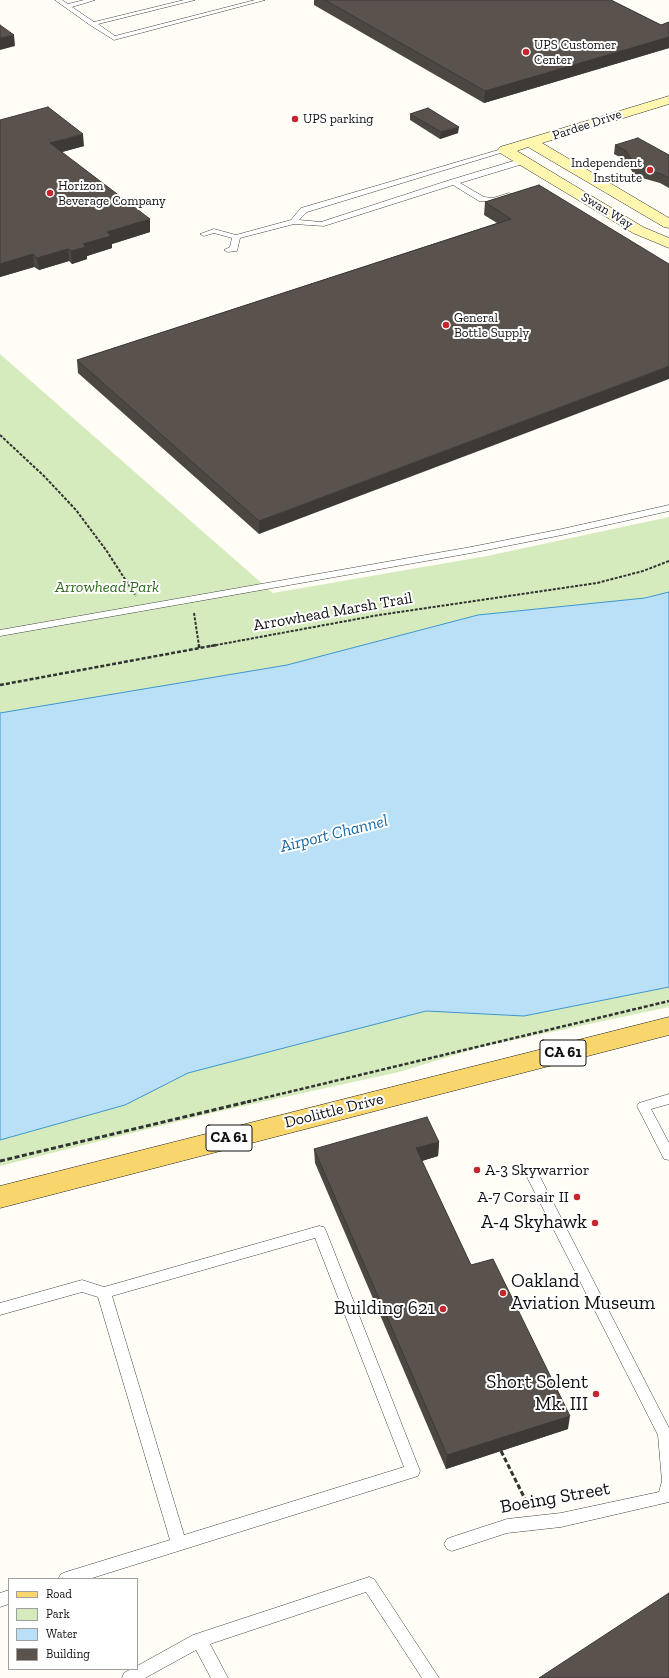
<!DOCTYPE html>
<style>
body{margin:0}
#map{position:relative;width:669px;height:1678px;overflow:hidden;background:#fffdf5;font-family:"Zilla Slab",serif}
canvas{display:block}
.legend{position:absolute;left:8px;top:1578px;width:130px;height:92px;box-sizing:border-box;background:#fff;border:1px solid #a0a0a0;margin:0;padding:5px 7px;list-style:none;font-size:12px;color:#111}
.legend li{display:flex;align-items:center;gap:8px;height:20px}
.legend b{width:20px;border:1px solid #a0a0a0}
</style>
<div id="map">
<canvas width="669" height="1678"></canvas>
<ul class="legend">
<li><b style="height:5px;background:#f9d66b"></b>Road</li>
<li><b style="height:11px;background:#d5ebbd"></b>Park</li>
<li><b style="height:11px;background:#b9e0f7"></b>Water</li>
<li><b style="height:11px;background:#5a524d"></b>Building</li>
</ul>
</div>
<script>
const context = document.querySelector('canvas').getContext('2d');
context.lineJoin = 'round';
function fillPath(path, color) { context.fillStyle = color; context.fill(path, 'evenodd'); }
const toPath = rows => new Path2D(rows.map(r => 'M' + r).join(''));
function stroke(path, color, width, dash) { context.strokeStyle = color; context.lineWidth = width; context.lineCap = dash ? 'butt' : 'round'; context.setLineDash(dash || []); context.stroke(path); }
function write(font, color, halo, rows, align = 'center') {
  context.font = font + ' "Zilla Slab",serif'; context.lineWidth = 4; context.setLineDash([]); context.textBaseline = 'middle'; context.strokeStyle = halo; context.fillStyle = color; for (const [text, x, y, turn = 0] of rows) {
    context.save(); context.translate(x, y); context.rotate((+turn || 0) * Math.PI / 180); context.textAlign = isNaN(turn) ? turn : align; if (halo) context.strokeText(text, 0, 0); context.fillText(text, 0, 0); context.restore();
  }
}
fillPath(toPath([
 [0,354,273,593,487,556,669,517,669,1007,481,1047,399,1072,216,1112,0,1166]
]), '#d5ebbd');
const water = toPath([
 [669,592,669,987,524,1016,426,1011,188,1073,125,1105,0,1140,0,713,287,665,478,615,645,598,669,592]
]);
fillPath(water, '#b9e0f7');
stroke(water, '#3f96cf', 1);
const lane = toPath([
 [55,0,62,0,68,4,84,0,95,0,72,7,94,22,184,0,195,0,98,24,115,36,255,0,265,0,114,40,90,25,55,0],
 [505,148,507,149,507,151,307,212,299,220,321,222,450,180,520,159,526,159,526,163,460,183,484,197,493,198,509,193,513,195,496,202,479,201,453,185,324,226,294,224,240,238,237,251,228,252,224,250,230,247,232,238,214,233,204,236,200,234,214,229,236,235,291,220,301,208,505,148],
 [669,505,669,511,562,535,471,553,0,636,0,630,471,547,562,529,669,505],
 [669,1094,669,1104,651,1109,669,1143,669,1160,664,1159,637,1106,639,1103,669,1094],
 [532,1170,537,1171,669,1428,669,1502,561,1527,507,1533,452,1551,447,1549,444,1544,447,1539,452,1537,507,1519,561,1513,659,1492,662,1481,658,1435,526,1175,527,1171,532,1170],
 [319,1226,324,1227,326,1231,420,1471,418,1476,89,1579,58,1579,61,1574,66,1572,170,1540,98,1297,82,1292,0,1315,0,1303,82,1280,104,1287,319,1226],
 [315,1238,404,1467,184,1535,112,1296,315,1238],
 [369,1577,374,1579,439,1678,422,1678,366,1592,210,1644,228,1678,211,1678,196,1650,145,1678,122,1678,124,1673,131,1669,137,1669,137,1666,193,1635,369,1577],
 [9,1590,9,1604,0,1607,0,1593,9,1590]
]);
const secondary = toPath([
 [669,96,669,104,542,143,669,218,669,228,664,227,528,147,517,151,643,227,669,238,669,248,633,233,500,153,498,150,500,147,669,96]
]);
const primary = toPath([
 [669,1017,669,1035,0,1208,0,1186,669,1017]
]);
stroke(lane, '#444', 1);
stroke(secondary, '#333', 1);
stroke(primary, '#222', 1);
stroke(toPath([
 [0,435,44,476,76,510,106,550,136,596],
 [194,613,199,646],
 [211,646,379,615,597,583,643,571,669,561]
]), '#333', 2, [3, 1.5]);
stroke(toPath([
 [199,645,199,648],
 [0,685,216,645],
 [247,1102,669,1001]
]), '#333', 2.5, [4, 2]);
stroke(toPath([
 [0,1161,251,1101],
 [501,1451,528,1505]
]), '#333', 3, [5, 2.5]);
fillPath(lane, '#fff');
fillPath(secondary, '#fff6b0');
fillPath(primary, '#f9d66b');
fillPath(toPath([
 [314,0,611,0,661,25,669,22,669,48,484,103,314,5],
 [410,114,458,133,440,139,410,120],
 [0,120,84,146,62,152,150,232,112,244,112,248,87,256,87,259,72,264,69,261,39,270,34,267,0,277],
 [615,145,669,155,669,188,660,183,635,176,625,160,614,154],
 [539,185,259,534,78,373,77,360,497,223,484,215,485,202],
 [439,1142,438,1156,422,1161,471,1265,568,1429,446,1469,315,1163,314,1149]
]), '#4d4742');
fillPath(toPath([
 [14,35,15,46,0,50,0,38],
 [669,37,669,48,484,103,485,91],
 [459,127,458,133,440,139,441,132],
 [83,134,84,146,51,155,50,143],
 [150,219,150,232,112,244,112,248,87,256,87,259,72,264,71,251,107,232],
 [68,249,69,261,39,270,37,258],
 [33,254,34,267,0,277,0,264],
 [669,366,669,379,259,534,259,521],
 [439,1142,438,1156,415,1163,416,1148],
 [570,1416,568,1429,446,1469,447,1455]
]), '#3f3936');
const building = toPath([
 [325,0,611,0,661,25,669,22,669,37,485,91,325,0],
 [0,25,14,35,0,38,0,25],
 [48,107,83,134,50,143,150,219,107,232,111,236,83,244,86,247,71,251,68,249,37,258,33,254,0,264,0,120,48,107],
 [428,108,459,127,441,132,410,114,428,108],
 [638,138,669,155,669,178,661,174,636,166,626,151,615,145,638,138],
 [539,185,669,264,669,366,259,521,77,360,511,219,485,202,539,185],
 [427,1117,439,1142,416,1148,471,1265,493,1259,570,1416,447,1455,314,1149,427,1117],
 [669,1593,669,1678,539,1678,669,1593]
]);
fillPath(building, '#5a524d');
stroke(building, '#3f3936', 1);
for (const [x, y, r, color] of [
 [526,52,4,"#c4262e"],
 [295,119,4,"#c4262e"],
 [650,170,4,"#c4262e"],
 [50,193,4,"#c4262e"],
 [446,325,4,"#c4262e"],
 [477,1170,4,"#c4262e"],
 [577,1197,4,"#c4262e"],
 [595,1223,4,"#c4262e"],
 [503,1293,4,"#c4262e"],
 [443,1309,4,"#c4262e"],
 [596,1394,4,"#c4262e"]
]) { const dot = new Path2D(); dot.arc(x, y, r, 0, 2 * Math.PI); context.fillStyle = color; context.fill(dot); stroke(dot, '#fff', 1.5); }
write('13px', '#111', '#fff', [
 ["UPS Customer",534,45],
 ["Center",534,60],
 ["UPS parking",303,119],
 ["Independent",642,163,"right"],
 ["Institute",642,178,"right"],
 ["Horizon",58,186],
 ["Beverage Company",58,201],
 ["General",454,318],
 ["Bottle Supply",454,333]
], 'left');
write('13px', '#111', '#fff', [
 ["Pardee Drive",587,125,-18],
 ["Swan Way",607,211,31]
]);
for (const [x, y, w] of [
 [563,1053,46],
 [229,1138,46]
]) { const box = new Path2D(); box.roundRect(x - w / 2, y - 13, w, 26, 3); context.fillStyle = '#fff'; context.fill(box); stroke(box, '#111', 1); }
write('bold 15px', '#111', null, [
 ["CA 61",563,1053],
 ["CA 61",229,1138]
]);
write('italic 16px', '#2f6b1f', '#fff', [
 ["Arrowhead Park",107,587]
]);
write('16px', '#111', '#fff', [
 ["Arrowhead Marsh Trail",333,612,-10],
 ["Doolittle Drive",334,1111,-14]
]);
write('16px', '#111', '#fff', [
 ["A-3 Skywarrior",485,1170],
 ["A-7 Corsair II",569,1197,"right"]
], 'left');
write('italic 17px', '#1768a6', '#fff', [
 ["Airport Channel",334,834,-14]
]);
write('19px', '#111', '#fff', [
 ["A-4 Skyhawk",587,1223],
 ["Oakland",511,1282,"left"],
 ["Aviation Museum",511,1304,"left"],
 ["Building 621",435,1309],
 ["Short Solent",588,1383],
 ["Mk. III",588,1405]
], 'right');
write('19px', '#111', '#fff', [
 ["Boeing Street",555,1498,-10]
]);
</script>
